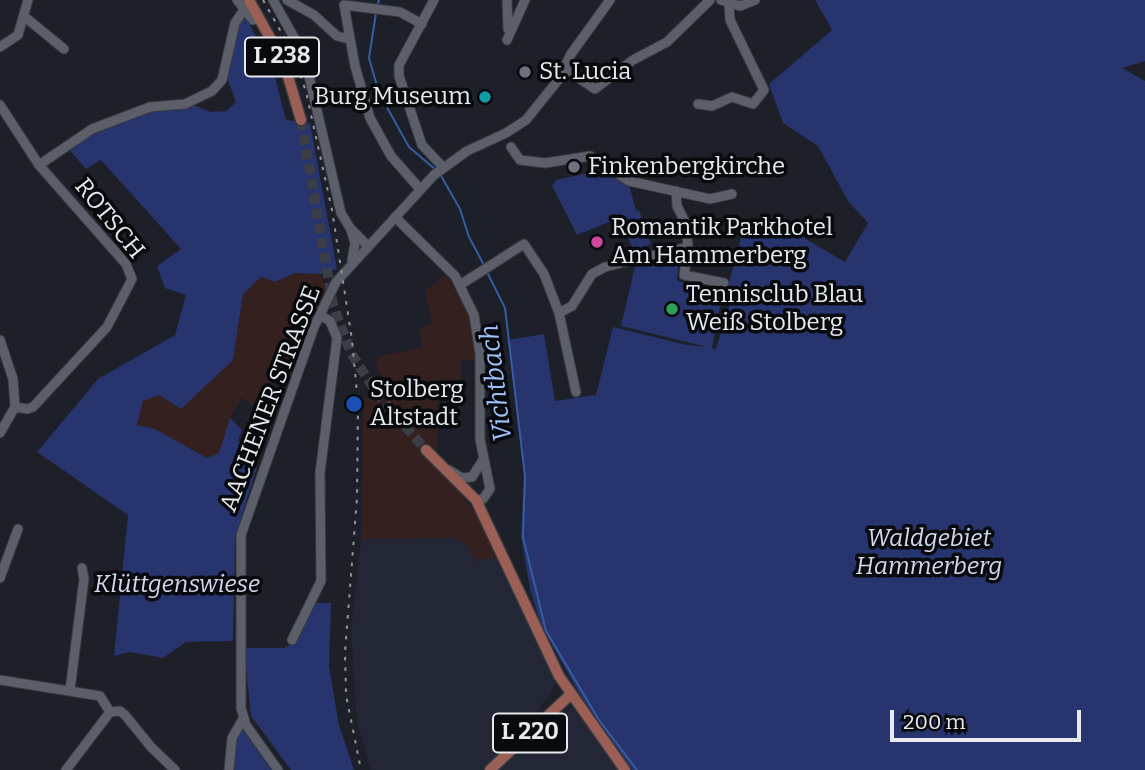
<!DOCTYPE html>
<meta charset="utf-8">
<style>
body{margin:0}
#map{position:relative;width:1145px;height:770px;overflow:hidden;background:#1d2028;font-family:Bitter,serif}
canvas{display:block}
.scale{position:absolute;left:890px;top:710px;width:191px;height:32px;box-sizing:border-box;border:4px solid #e7e9ef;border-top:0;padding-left:9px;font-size:21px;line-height:24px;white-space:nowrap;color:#e7e9ef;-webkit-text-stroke:5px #080a0d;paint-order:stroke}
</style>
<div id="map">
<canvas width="1145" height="770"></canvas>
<div class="scale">200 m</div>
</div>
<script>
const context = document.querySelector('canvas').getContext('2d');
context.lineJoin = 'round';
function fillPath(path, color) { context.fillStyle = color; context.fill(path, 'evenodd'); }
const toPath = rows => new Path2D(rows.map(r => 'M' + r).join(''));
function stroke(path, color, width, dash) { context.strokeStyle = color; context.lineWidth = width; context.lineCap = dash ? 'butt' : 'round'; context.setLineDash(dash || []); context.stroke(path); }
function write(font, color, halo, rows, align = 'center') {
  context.font = font + ' Bitter,serif'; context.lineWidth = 7; context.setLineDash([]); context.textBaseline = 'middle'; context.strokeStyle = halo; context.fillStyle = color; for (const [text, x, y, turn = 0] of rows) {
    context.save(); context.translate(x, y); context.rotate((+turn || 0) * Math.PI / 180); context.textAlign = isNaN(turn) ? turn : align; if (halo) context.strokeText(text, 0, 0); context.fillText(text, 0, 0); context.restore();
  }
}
fillPath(toPath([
 [295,273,321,274,326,290,290,376,279,372,252,405,242,397,230,418,219,453,207,458,155,429,136,425,143,401,233,360,243,294,261,277,275,282],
 [446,273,471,319,476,360,461,360,462,379,394,383,379,373,376,366,379,356,422,348,419,328,432,324,425,291],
 [437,389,438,466,479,517,497,557,476,561,361,539,363,397,384,395,388,390]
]), '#34211f');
fillPath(toPath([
 [454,538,464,542,476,561,497,557,556,683,533,720,482,770,371,770,357,722,351,630,361,539],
 [572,707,619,770,498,770,507,761]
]), '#232735');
fillPath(toPath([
 [815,0,1145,0,1145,61,1122,68,1145,81,1145,770,632,770,588,709,541,625,530,589,521,537,524,476,508,340,544,334,555,401,596,395,613,327,687,345,707,347,621,326,636,262,661,267,665,253,679,256,677,281,723,292,712,348,716,349,733,293,728,286,743,230,766,234,772,219,845,262,868,223,848,201,818,146,783,123,769,84,832,30],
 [246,18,272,65,286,120,310,123,337,269,321,274,295,273,275,282,261,277,243,294,233,360,181,409,159,395,143,401,137,425,155,429,207,458,219,453,230,418,242,430,238,441,246,444,242,461,257,467,235,538,233,641,186,642,163,658,130,652,114,656,128,515,37,452,98,379,175,335,186,295,165,288,157,266,181,249,101,160,86,169,68,148,93,132,150,109,191,104,211,112,226,111,236,102,226,75,237,23],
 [600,165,629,184,636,211,639,210,651,244,633,251,621,217,577,235,552,186,556,180,584,174],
 [315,603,331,603,329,667,339,725,354,770,291,770,251,716,244,648,284,648,295,642],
 [244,731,271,770,232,770,235,732]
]), '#27346d');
stroke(toPath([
 [377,7,379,0],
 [376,13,369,58,379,93,409,147,436,170],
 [440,174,460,209,469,237,485,267],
 [487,272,505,308,525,476,523,537,546,631,599,720,637,770]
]), '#365da3', 2);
stroke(toPath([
 [301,120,333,305,351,353,378,395,426,450]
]), '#3b3e46', 10, [10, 5]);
const minor = toPath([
 [237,0,253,20],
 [273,0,296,41,309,76,341,213,350,228,368,246],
 [287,0,314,15,337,36,349,39],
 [434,0,399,65,399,76,422,145,443,167],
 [507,0,508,29],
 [721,0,740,6,755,0],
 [25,17,64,49],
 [507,40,525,0],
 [0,47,18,35,28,0],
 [564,68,595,89,633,60,667,42,710,0],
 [698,104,712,106,732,97,753,104,764,90,730,20,729,5],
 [0,105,39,165,126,264,132,279,107,327,33,407,27,409,15,407],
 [511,147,520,160,545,163,590,156,629,181,710,199,732,194],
 [39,165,92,129,150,107,185,104,212,91,222,80,235,23,245,8],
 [420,189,391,156,370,118,355,66,344,5,400,12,422,24],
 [676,191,677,206,686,224,688,247,684,275,724,283],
 [395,217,455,276,474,315,480,354,480,439,490,489,483,499,476,500],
 [351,230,355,243,352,260],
 [460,285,524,244,544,274,559,313,576,392],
 [559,313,572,306,592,274,605,267,688,247],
 [0,340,13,379,15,407,0,433],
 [449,470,462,478,472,477,483,460],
 [0,578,18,529],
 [292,640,321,581,320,473,337,338,330,321,320,315],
 [0,680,100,696,110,712,120,711,125,715,151,747,175,770],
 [70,690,84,579,82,568],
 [66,770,110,712],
 [229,770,232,738,243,719],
 [278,770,246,725,241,708,241,535,314,327,336,282,434,175,467,151,506,133,526,120,559,79,571,54,610,0]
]);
const major = toPath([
 [249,0,284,63,301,120],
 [426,450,476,500,559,676,625,770],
 [490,770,570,695]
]);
stroke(minor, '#383a41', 11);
stroke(major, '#383a41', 13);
stroke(minor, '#5c5f69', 9);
stroke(major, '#9c5f55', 10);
stroke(toPath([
 [263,0,293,53,306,92,332,210,352,340,358,404,357,498,345,652,346,695,361,770]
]), '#92949b', 2, [3.5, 7]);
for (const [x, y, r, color] of [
 [525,72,7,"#6b7280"],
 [485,97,7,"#0f9aa8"],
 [574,167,7,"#6b7280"],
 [597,242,7,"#d1479c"],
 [672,309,7,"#2e9e5b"],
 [354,404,9,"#1a4fb4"]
]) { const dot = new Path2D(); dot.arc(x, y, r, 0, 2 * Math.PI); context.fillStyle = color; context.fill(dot); stroke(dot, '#080a0d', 2.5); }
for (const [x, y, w] of [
 [282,57,74],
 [530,733,74]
]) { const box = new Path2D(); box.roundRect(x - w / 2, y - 19.5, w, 39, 5); context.fillStyle = '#080a0d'; context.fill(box); stroke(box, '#e7e9ef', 2); }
write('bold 23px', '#e7e9ef', null, [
 ["L 238",282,57],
 ["L 220",530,733]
]);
write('24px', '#e7e9ef', '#080a0d', [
 ["St. Lucia",539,72],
 ["Burg Museum",471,97,"right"],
 ["Finkenbergkirche",588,167],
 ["Romantik Parkhotel",611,228],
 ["Am Hammerberg",611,256],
 ["Tennisclub Blau",686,295],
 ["Weiß Stolberg",686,323],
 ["Stolberg",370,390],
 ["Altstadt",370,418]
], 'left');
write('24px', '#e7e9ef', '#080a0d', [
 ["ROTSCH",109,219,51],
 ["AACHENER STRASSE",271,399,-69]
]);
write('italic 24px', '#d3daef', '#080a0d', [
 ["Waldgebiet",929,539],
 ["Hammerberg",929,567],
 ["Klüttgenswiese",177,585]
]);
write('italic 26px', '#9fc1fb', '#080a0d', [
 ["Vichtbach",497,383,-97]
]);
</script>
